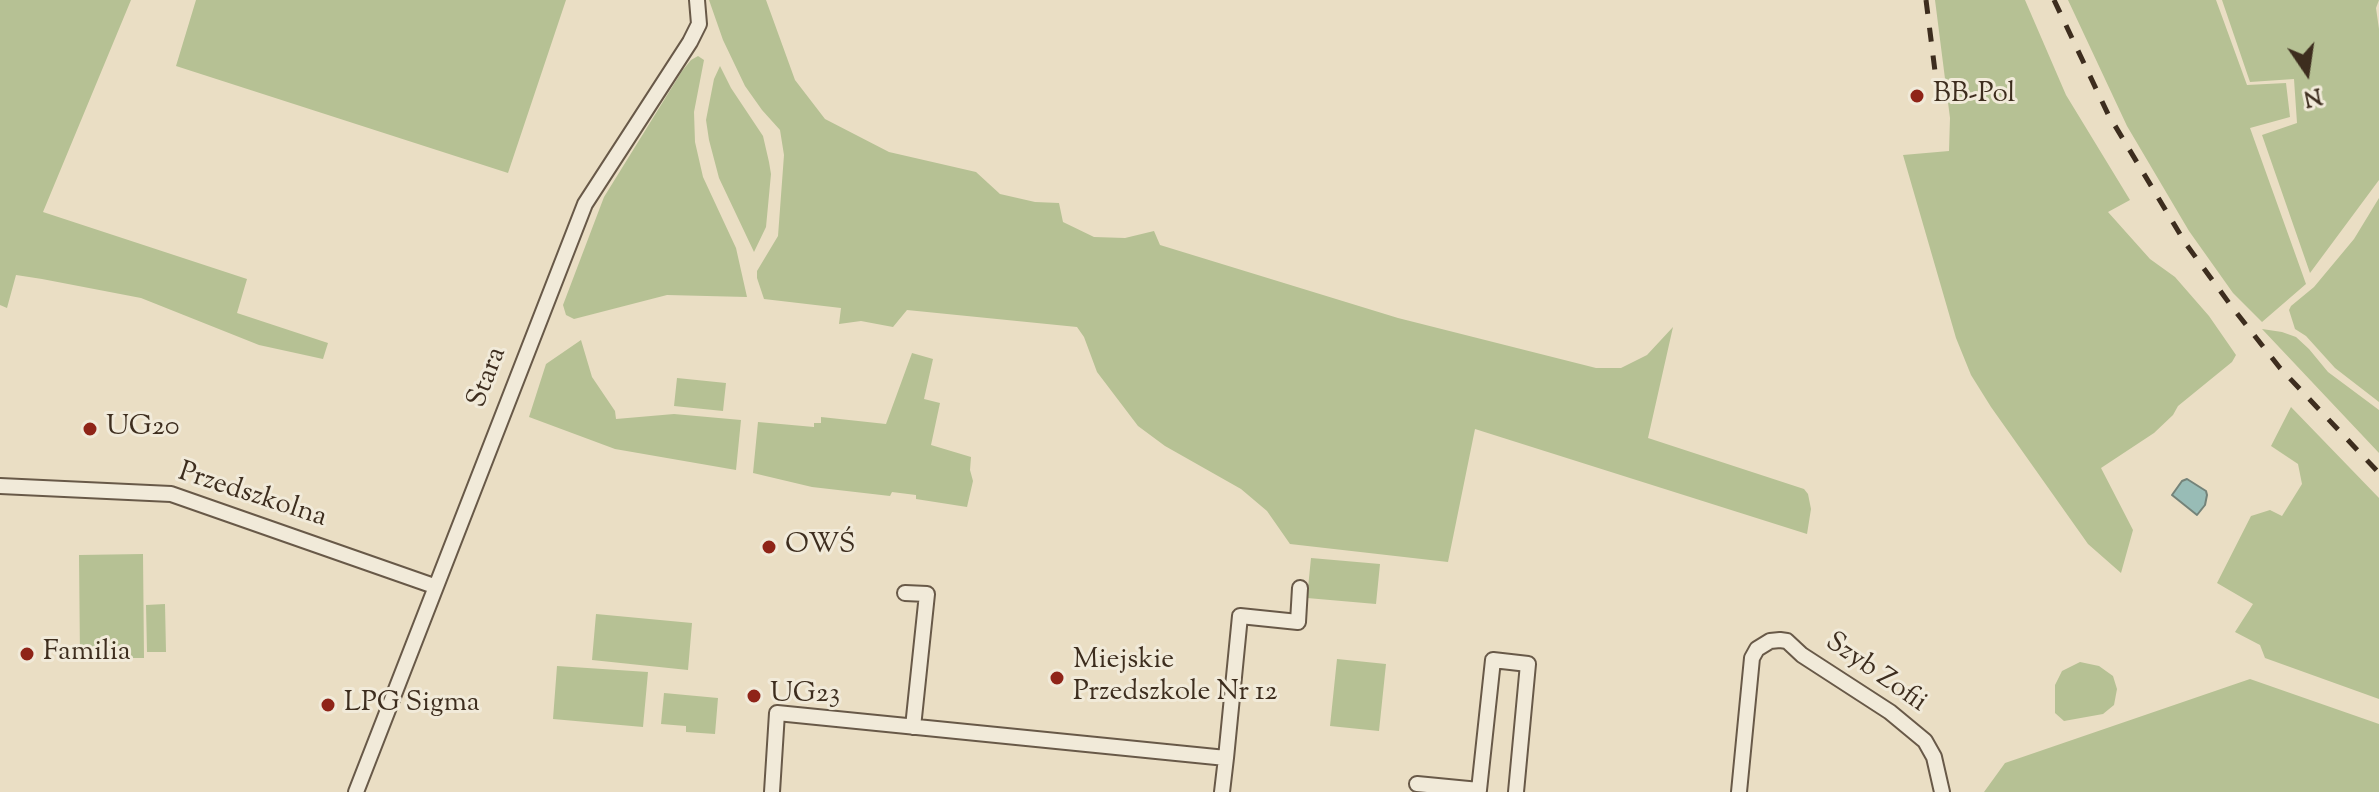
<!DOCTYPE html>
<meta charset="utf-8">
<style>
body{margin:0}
#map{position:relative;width:2379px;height:792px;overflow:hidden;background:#eadec4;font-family:"Sorts Mill Goudy",serif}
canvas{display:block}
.north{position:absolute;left:2267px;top:32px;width:80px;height:80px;-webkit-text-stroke:6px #f1ead9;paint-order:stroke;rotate:167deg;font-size:22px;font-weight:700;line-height:32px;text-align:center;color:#3d2d1e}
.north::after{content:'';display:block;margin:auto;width:28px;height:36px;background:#3d2d1e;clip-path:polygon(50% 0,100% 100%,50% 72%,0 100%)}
</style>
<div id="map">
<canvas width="2379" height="792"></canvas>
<div class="north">N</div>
</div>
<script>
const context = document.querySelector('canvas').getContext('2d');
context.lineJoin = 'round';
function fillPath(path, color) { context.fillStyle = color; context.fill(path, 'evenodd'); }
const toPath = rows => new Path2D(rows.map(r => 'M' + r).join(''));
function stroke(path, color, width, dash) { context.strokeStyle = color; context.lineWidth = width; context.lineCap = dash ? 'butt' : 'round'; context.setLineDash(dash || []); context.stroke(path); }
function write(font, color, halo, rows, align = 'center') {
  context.font = font + ' "Sorts Mill Goudy",serif'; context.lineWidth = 6; context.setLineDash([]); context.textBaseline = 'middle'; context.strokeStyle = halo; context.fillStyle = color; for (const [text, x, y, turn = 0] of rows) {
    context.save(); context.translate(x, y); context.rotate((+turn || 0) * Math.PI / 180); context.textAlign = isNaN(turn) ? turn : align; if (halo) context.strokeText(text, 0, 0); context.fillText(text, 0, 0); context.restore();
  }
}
fillPath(toPath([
 [0,0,131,0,43,212,247,279,237,313,328,343,323,359,259,345,141,298,42,279,16,275,7,308,0,305],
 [196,0,566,0,508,173,176,66],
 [709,0,766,0,795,80,825,119,889,152,976,172,1000,194,1035,202,1059,203,1063,222,1094,237,1125,238,1154,231,1160,245,1398,318,1596,368,1621,368,1647,355,1673,327,1648,438,1804,489,1808,494,1811,509,1807,534,1475,429,1448,562,1290,544,1267,511,1241,489,1165,446,1138,426,1097,372,1084,337,1077,327,907,310,893,327,861,321,839,324,841,308,764,299,757,278,757,271,778,236,784,155,780,130,762,110,745,86,723,40],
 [1935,0,2025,0,2066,95,2130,200,2108,212,2150,259,2175,277,2209,316,2236,355,2232,362,2178,406,2173,415,2154,433,2101,468,2133,530,2121,573,2088,544,1991,407,1971,375,1956,338,1903,155,1949,151,1950,118],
 [2068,0,2216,0,2247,85,2286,83,2290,117,2250,128,2306,284,2262,322,2233,293,2189,231,2127,126],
 [2222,0,2379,0,2376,8,2379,29,2379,180,2310,273,2262,135,2297,123,2294,79,2250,82],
 [698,56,704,60,694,112,695,142,703,177,736,248,747,297,667,295,574,319,566,315,563,305,604,197,682,71,691,60],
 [720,66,731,88,763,136,769,162,771,174,766,227,754,252,719,178,709,140,706,120,714,79],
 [2379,198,2379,402,2335,368,2306,336,2295,329,2289,310,2291,306,2314,287,2354,239],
 [2262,329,2282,332,2296,337,2309,349,2328,372,2379,410,2379,453],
 [581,340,592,377,615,411,616,419,674,414,741,420,736,470,615,449,529,417,546,364],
 [912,353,933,359,924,399,940,403,931,445,971,457,970,470,973,481,967,507,916,499,916,495,892,492,890,496,812,487,753,473,758,422,814,427,814,423,821,423,821,417,886,424],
 [677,378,726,383,723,411,674,406],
 [2291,407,2379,498,2379,699,2265,658,2260,645,2235,632,2253,604,2217,583,2251,516,2270,510,2282,516,2302,484,2298,464,2271,446],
 [143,554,144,658,80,658,79,555],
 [1311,558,1380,564,1376,604,1307,598],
 [165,604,166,652,147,652,146,605],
 [596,614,692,623,688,670,592,660],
 [1337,659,1386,664,1379,731,1330,726],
 [2080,662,2099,666,2113,676,2117,689,2114,705,2103,714,2064,721,2055,713,2055,685,2062,671],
 [557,666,648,672,643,727,553,719],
 [2250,679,2379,724,2379,792,1984,792,2005,763],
 [664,693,718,698,715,734,686,732,686,726,661,724]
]), '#b6c194');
const water = toPath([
 [2187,479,2206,491,2207,495,2205,505,2197,515,2172,495,2182,481,2187,479]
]);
fillPath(water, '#98bcb6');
stroke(water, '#748379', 2);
const street = toPath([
 [0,486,171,494,434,586],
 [905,593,927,594,913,727],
 [1226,758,1240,616,1298,622,1300,588],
 [1417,784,1479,790,1493,660,1528,664,1516,792],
 [356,792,585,204,690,42,699,24,697,0],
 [772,792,777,713,1226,758,1222,792],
 [1739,792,1752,658,1757,649,1770,641,1780,640,1787,641,1802,655,1890,712,1925,741,1934,757,1942,792]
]);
stroke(street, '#685948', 18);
stroke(street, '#f1ead9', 14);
stroke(toPath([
 [1926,0,1937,87],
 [2054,0,2108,114,2186,244,2232,307,2280,368,2379,473]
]), '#3d2d1e', 5, [14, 14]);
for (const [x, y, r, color] of [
 [1917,96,8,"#8f2418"],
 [90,429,8,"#8f2418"],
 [769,547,8,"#8f2418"],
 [27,654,8,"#8f2418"],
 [1057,678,8,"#8f2418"],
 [754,696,8,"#8f2418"],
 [328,705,8,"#8f2418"]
]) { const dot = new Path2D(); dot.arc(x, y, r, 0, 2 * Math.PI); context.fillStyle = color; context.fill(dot); stroke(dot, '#f1ead9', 3); }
write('28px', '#3d2d1e', '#f1ead9', [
 ["BB-Pol",1933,96],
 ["UG20",106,429],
 ["OWŚ",785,547],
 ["Familia",43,654],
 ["Miejskie",1073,662],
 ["Przedszkole Nr 12",1073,694],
 ["UG23",770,696],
 ["LPG Sigma",344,705]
], 'left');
write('28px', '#3d2d1e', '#f1ead9', [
 ["Stara",489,378,-69],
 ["Przedszkolna",252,497,18],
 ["Szyb Zofii",1875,674,35]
]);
</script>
